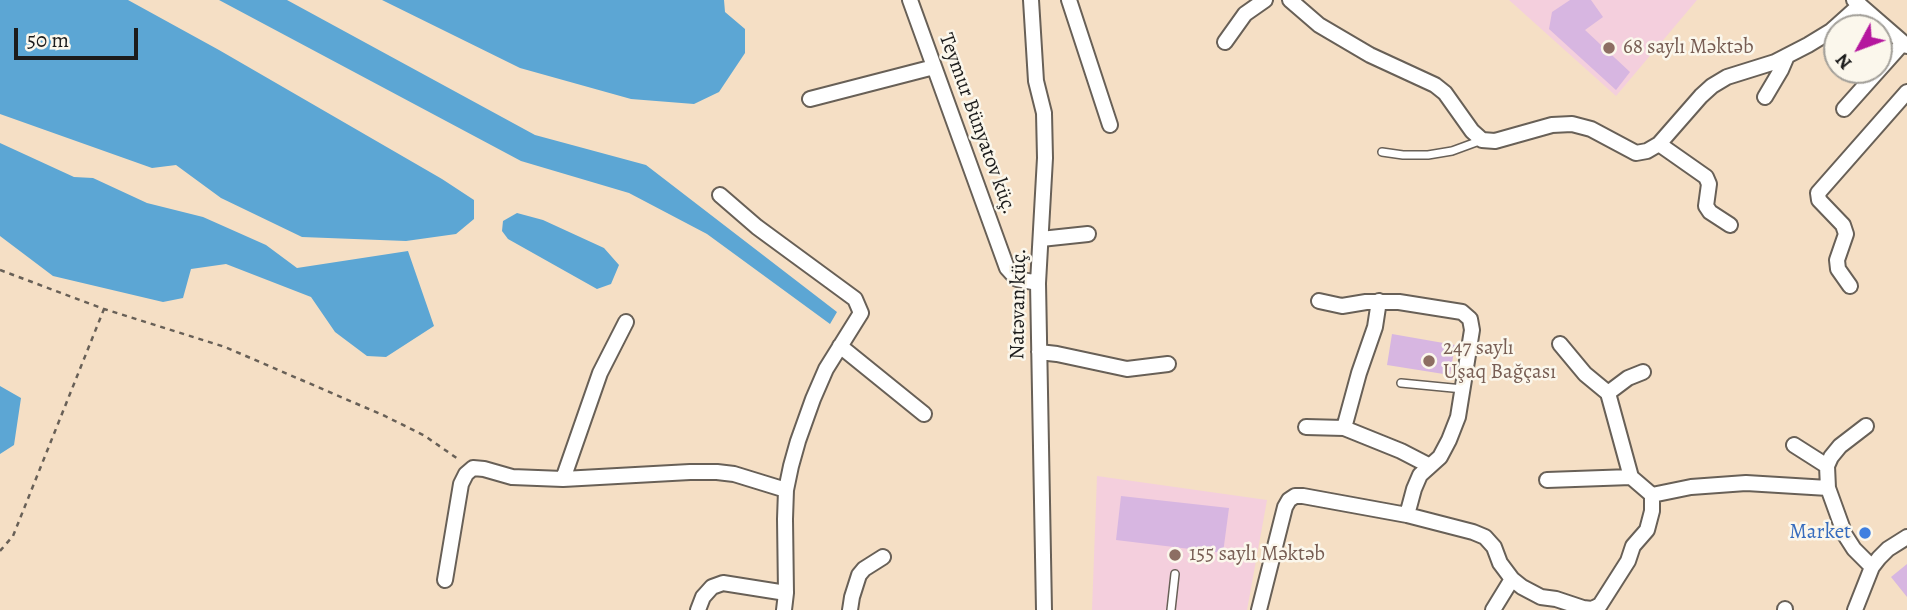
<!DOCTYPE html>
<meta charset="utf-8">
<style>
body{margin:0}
#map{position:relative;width:1907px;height:610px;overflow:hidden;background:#f5dfc5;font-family:Alegreya,serif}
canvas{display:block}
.north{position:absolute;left:1823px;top:14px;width:70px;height:70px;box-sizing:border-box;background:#fbf7ec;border:2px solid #a29f99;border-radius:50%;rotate:229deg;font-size:19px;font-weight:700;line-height:28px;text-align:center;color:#1c1c1c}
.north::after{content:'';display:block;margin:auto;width:24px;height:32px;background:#b5179e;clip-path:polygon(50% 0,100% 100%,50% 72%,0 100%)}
.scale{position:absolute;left:14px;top:28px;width:124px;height:32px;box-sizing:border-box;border:4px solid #1c1c1c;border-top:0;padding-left:9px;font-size:21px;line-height:24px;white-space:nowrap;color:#1c1c1c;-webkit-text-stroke:5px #fbf7ec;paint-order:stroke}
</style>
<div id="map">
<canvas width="1907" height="610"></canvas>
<div class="north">N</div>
<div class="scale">50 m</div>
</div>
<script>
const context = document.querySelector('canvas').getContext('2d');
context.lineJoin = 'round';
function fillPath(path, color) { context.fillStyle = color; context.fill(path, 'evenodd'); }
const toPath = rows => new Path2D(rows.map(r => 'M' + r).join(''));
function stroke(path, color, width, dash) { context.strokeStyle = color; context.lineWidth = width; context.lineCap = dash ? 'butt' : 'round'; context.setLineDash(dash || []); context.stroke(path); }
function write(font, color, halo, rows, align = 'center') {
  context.font = font + ' Alegreya,serif'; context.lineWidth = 5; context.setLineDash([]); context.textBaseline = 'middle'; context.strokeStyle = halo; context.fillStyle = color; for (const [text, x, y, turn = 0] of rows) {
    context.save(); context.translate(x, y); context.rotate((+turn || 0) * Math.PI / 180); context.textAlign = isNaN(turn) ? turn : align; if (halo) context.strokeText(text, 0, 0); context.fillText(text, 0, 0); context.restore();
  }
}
fillPath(toPath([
 [1509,0,1697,0,1616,96],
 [1097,476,1267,500,1247,610,1092,610]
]), '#f4cfdd');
fillPath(toPath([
 [0,0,128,0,219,50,442,179,474,200,474,219,456,234,406,241,302,237,221,198,176,165,152,168,0,114],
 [219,0,287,0,535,135,646,165,837,312,830,324,707,234,629,193,521,161],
 [382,0,724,0,725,12,745,29,745,53,719,92,694,104,631,99,520,68],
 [0,143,74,177,93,178,147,203,203,217,266,245,297,268,408,251,434,326,386,357,367,356,335,332,311,297,226,264,191,269,183,298,163,302,53,276,0,236],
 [517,213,543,220,604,248,619,265,611,284,597,289,508,239,502,231,503,221],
 [0,386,21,398,14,445,0,454]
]), '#5ca6d4');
fillPath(toPath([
 [1570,0,1591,0,1603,17,1585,30,1630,72,1616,90,1549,29,1552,12],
 [1392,334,1455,345,1450,375,1387,365],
 [1121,496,1229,508,1223,553,1116,540],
 [1907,564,1907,597,1891,577]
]), '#d7b6e1');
const lane = toPath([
 [1382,152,1403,155,1428,155,1452,151,1482,140],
 [1401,383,1463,389],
 [1171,610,1175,574]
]);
const street = toPath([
 [910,0,1007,268,1017,279,1038,283],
 [1031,0,1036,81,1044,113,1045,158,1038,283,1044,610],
 [1069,0,1110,125],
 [1290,0,1319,25,1370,55,1435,85,1445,93,1472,131,1482,140,1495,141,1552,125,1572,124,1591,129,1636,153,1647,151,1659,144,1701,96,1712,86,1727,77,1775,62,1808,45,1831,31,1860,5],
 [1854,0,1907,46],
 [1225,42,1245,14,1265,0],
 [1765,97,1781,70,1787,56],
 [810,99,934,67],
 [1844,109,1903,43],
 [1659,144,1706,177,1709,184,1706,206,1710,212,1730,225],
 [720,195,757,227,855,299,861,313,826,369,813,399,798,441,791,466,786,490,785,519,786,593,784,610],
 [1041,239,1088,234],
 [1850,286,1838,269,1837,260,1846,234,1843,225,1819,200,1818,193,1907,92],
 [1319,301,1342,306,1366,302,1399,302,1462,312,1470,319,1472,330,1458,417,1449,440,1440,457,1420,475,1414,489,1407,515],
 [1379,301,1375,327,1359,373,1344,428,1401,451,1430,466],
 [840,346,924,414],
 [1039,352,1057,354,1127,369,1168,364],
 [1608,393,1628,378,1643,372],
 [1866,426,1840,446,1831,457,1827,466,1828,488,1845,535,1854,549,1872,567],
 [1306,427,1344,428],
 [1794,445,1827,466],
 [563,479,600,373,626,322],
 [1547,480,1631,477],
 [1652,495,1691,487,1746,483,1828,488],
 [445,580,461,484,466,474,473,468,484,469,512,477,563,479,690,472,717,472,734,474,786,490],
 [1785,609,1785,610],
 [698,610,703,597,712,587,723,583,786,593],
 [850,610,852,597,859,575,864,569,883,557],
 [1259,610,1285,507,1289,500,1295,496,1303,496,1407,515,1473,532,1485,537,1494,547,1500,563,1512,579],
 [1493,610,1512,579,1522,587,1541,597,1556,599,1583,608,1592,609,1600,605,1628,561,1633,546,1647,530,1652,511,1652,495,1631,477,1608,393,1585,374,1560,344],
 [1855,610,1872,567,1879,558,1888,549,1907,537]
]);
stroke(lane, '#686057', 10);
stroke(street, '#686057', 18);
stroke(toPath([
 [0,270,104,309,225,347,385,416,425,436,458,459],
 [0,551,13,536,104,309]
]), '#686057', 2.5, [5, 5]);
stroke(lane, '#fff', 7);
stroke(street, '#fff', 14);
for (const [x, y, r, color] of [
 [1609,48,7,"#8d6e63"],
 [1429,361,7,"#8d6e63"],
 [1865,533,7,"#3f7fe0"],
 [1175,555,7,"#8d6e63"]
]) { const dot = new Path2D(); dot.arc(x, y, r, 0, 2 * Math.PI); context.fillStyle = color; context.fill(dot); stroke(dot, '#fbf7ec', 2.5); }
write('21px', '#785e54', '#fbf7ec', [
 ["68 saylı Məktəb",1623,48],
 ["247 saylı",1443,349],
 ["Uşaq Bağçası",1443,373],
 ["155 saylı Məktəb",1189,555]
], 'left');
write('21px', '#1c1c1c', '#fbf7ec', [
 ["Teymur Bünyatov küç.",977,124,70],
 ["Natəvan küç.",1019,304,-89]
]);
write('21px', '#366cbe', '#fbf7ec', [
 ["Market",1851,533]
], 'right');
</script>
